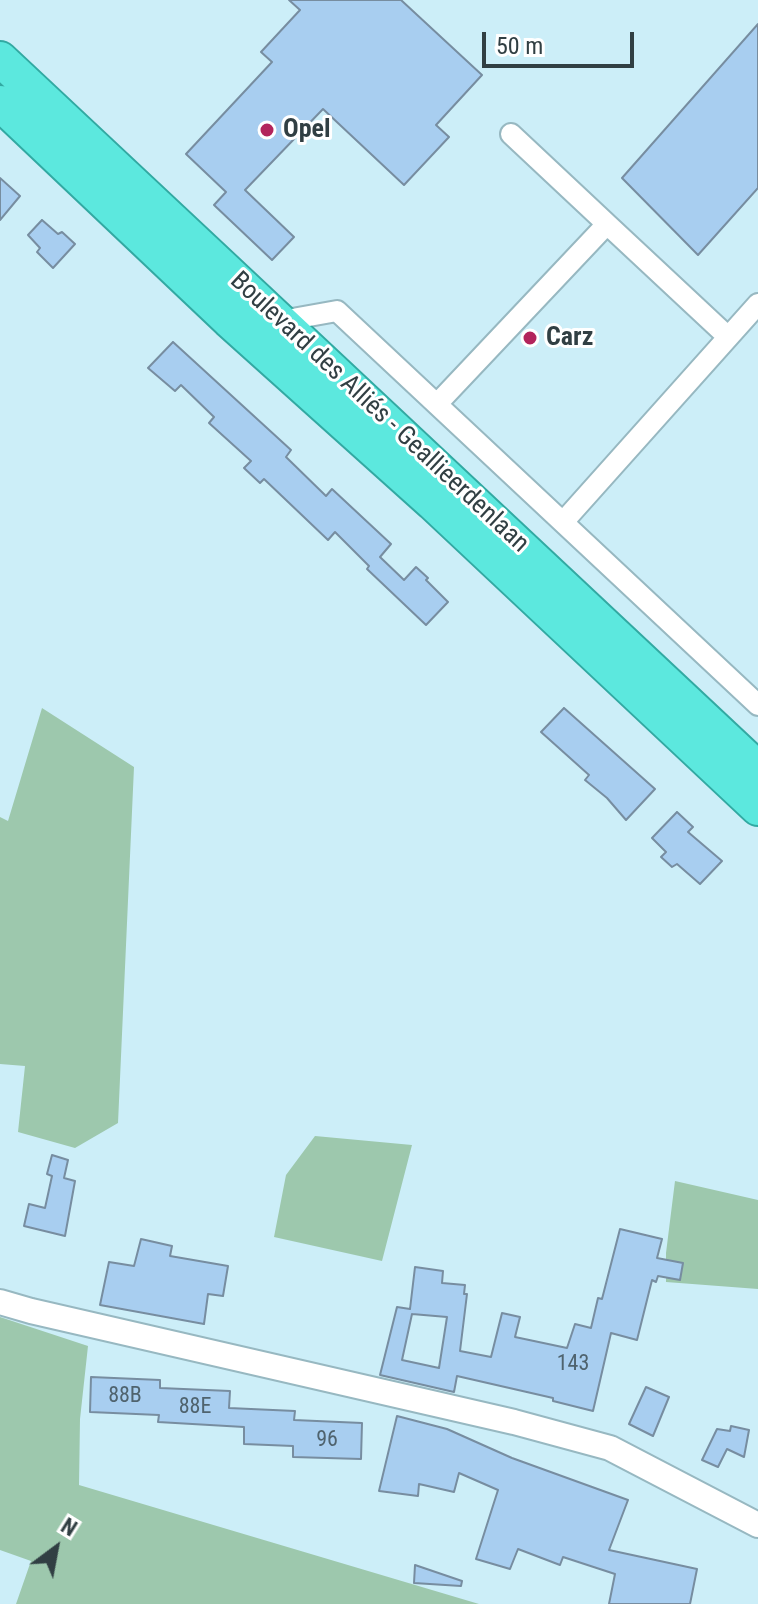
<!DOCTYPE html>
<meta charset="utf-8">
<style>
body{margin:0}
#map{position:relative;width:758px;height:1604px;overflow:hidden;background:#cceef8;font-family:"Roboto Condensed",sans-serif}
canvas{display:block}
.north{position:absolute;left:16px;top:1508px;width:80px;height:80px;-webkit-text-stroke:6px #fff;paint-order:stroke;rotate:32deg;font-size:22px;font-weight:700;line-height:32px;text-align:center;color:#313f43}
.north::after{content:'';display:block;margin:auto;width:28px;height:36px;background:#313f43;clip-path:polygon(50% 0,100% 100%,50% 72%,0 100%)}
.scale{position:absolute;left:482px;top:32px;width:152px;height:36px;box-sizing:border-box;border:4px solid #313f43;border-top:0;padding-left:10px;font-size:24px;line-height:28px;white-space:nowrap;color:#313f43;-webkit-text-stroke:6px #fff;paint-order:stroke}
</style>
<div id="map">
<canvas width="758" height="1604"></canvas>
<div class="north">N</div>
<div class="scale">50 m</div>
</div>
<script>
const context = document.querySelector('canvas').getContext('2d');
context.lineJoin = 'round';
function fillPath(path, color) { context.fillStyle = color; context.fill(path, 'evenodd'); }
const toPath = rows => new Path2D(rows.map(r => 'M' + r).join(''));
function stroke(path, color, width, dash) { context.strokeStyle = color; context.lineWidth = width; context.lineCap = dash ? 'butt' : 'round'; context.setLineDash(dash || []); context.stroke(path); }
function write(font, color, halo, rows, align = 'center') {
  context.font = font + ' "Roboto Condensed",sans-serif'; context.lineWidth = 6; context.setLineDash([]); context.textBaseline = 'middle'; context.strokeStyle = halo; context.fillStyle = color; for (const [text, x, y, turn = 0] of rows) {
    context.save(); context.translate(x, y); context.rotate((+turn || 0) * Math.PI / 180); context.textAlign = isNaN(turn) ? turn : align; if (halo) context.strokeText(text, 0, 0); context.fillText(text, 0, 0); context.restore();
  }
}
fillPath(toPath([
 [42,708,134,767,118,1123,75,1148,18,1132,25,1066,0,1064,0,817,8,821],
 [315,1136,412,1145,382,1261,274,1237,286,1175],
 [675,1181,758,1200,758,1289,666,1282,666,1253],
 [0,1317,88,1346,80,1419,79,1485,479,1604,16,1604,31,1561,0,1550]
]), '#9dc8ad');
const building = toPath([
 [289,0,401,0,482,75,436,125,449,137,404,185,323,109,245,190,294,237,272,260,214,205,226,192,186,154,272,62,261,52,300,10,289,0],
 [758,24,758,188,698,255,622,178,758,24],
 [0,178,20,196,0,220,0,178],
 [42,220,58,234,62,232,75,244,53,268,37,252,40,248,28,235,42,220],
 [173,342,291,450,286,457,326,496,332,489,391,544,380,557,404,580,416,567,428,578,426,580,448,602,426,625,367,569,369,566,335,532,328,540,264,479,260,483,244,468,251,461,209,423,214,417,181,385,175,391,148,368,173,342],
 [564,708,655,789,626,820,607,798,585,780,589,775,541,732,564,708],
 [677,812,693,827,688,832,722,861,700,884,677,864,672,867,661,857,666,852,652,838,677,812],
 [52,1155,68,1160,64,1178,75,1181,65,1236,24,1226,29,1204,45,1208,52,1176,47,1174,52,1155],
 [620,1229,662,1239,657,1258,683,1263,680,1280,658,1276,656,1282,652,1280,637,1340,611,1333,593,1411,553,1401,553,1398,457,1376,454,1392,380,1375,397,1307,410,1309,415,1267,443,1271,442,1283,465,1285,464,1294,467,1294,460,1351,491,1357,502,1313,520,1317,515,1337,567,1348,575,1324,591,1328,598,1298,602,1299,620,1229],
 [412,1314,447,1317,439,1368,402,1360,412,1314],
 [141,1239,172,1246,170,1256,228,1266,223,1296,208,1294,204,1324,100,1305,109,1262,134,1266,141,1239],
 [91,1377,160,1380,160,1388,230,1391,229,1408,295,1411,294,1420,362,1423,361,1459,293,1457,293,1446,244,1444,244,1427,158,1422,159,1415,90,1412,91,1377],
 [646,1387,669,1397,653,1436,629,1424,646,1387],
 [397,1416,447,1429,512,1458,628,1500,609,1550,697,1569,690,1604,609,1604,615,1574,563,1557,560,1565,518,1549,510,1569,476,1559,498,1490,459,1473,454,1492,419,1484,418,1496,379,1491,397,1416],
 [731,1426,749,1430,744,1457,727,1449,718,1467,702,1460,717,1429,730,1431,731,1426],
 [415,1565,462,1581,461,1586,414,1583,415,1565]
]);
fillPath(building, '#a8cef0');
stroke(building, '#778da0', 2);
const minor = toPath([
 [511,134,607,224],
 [281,321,337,311,758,705],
 [437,404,607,224,727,336],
 [564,521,758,304]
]);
const tertiary = toPath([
 [0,1302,31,1311,514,1422,610,1448,758,1525]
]);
const trunk = toPath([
 [0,59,758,769],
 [0,103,229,320,433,503,758,808]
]);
stroke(minor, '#97b8c1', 24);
stroke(tertiary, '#97b8c1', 28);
stroke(trunk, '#32a9a2', 38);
stroke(minor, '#fff', 20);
stroke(tertiary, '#fff', 24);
stroke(trunk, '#5ce8de', 34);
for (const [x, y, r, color] of [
 [267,130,8,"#b2245c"],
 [530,338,8,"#b2245c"]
]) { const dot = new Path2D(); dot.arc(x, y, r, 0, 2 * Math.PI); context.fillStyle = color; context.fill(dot); stroke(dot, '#fff', 3); }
write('22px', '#4f636e', null, [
 ["143",573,1364],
 ["88B",125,1396],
 ["88E",195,1407],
 ["96",327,1440]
]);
write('bold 26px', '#313f43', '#fff', [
 ["Opel",283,130],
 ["Carz",546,338]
], 'left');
write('26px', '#313f43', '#fff', [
 ["Boulevard des Alliés - Geallieerdenlaan",379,413,43]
]);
</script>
